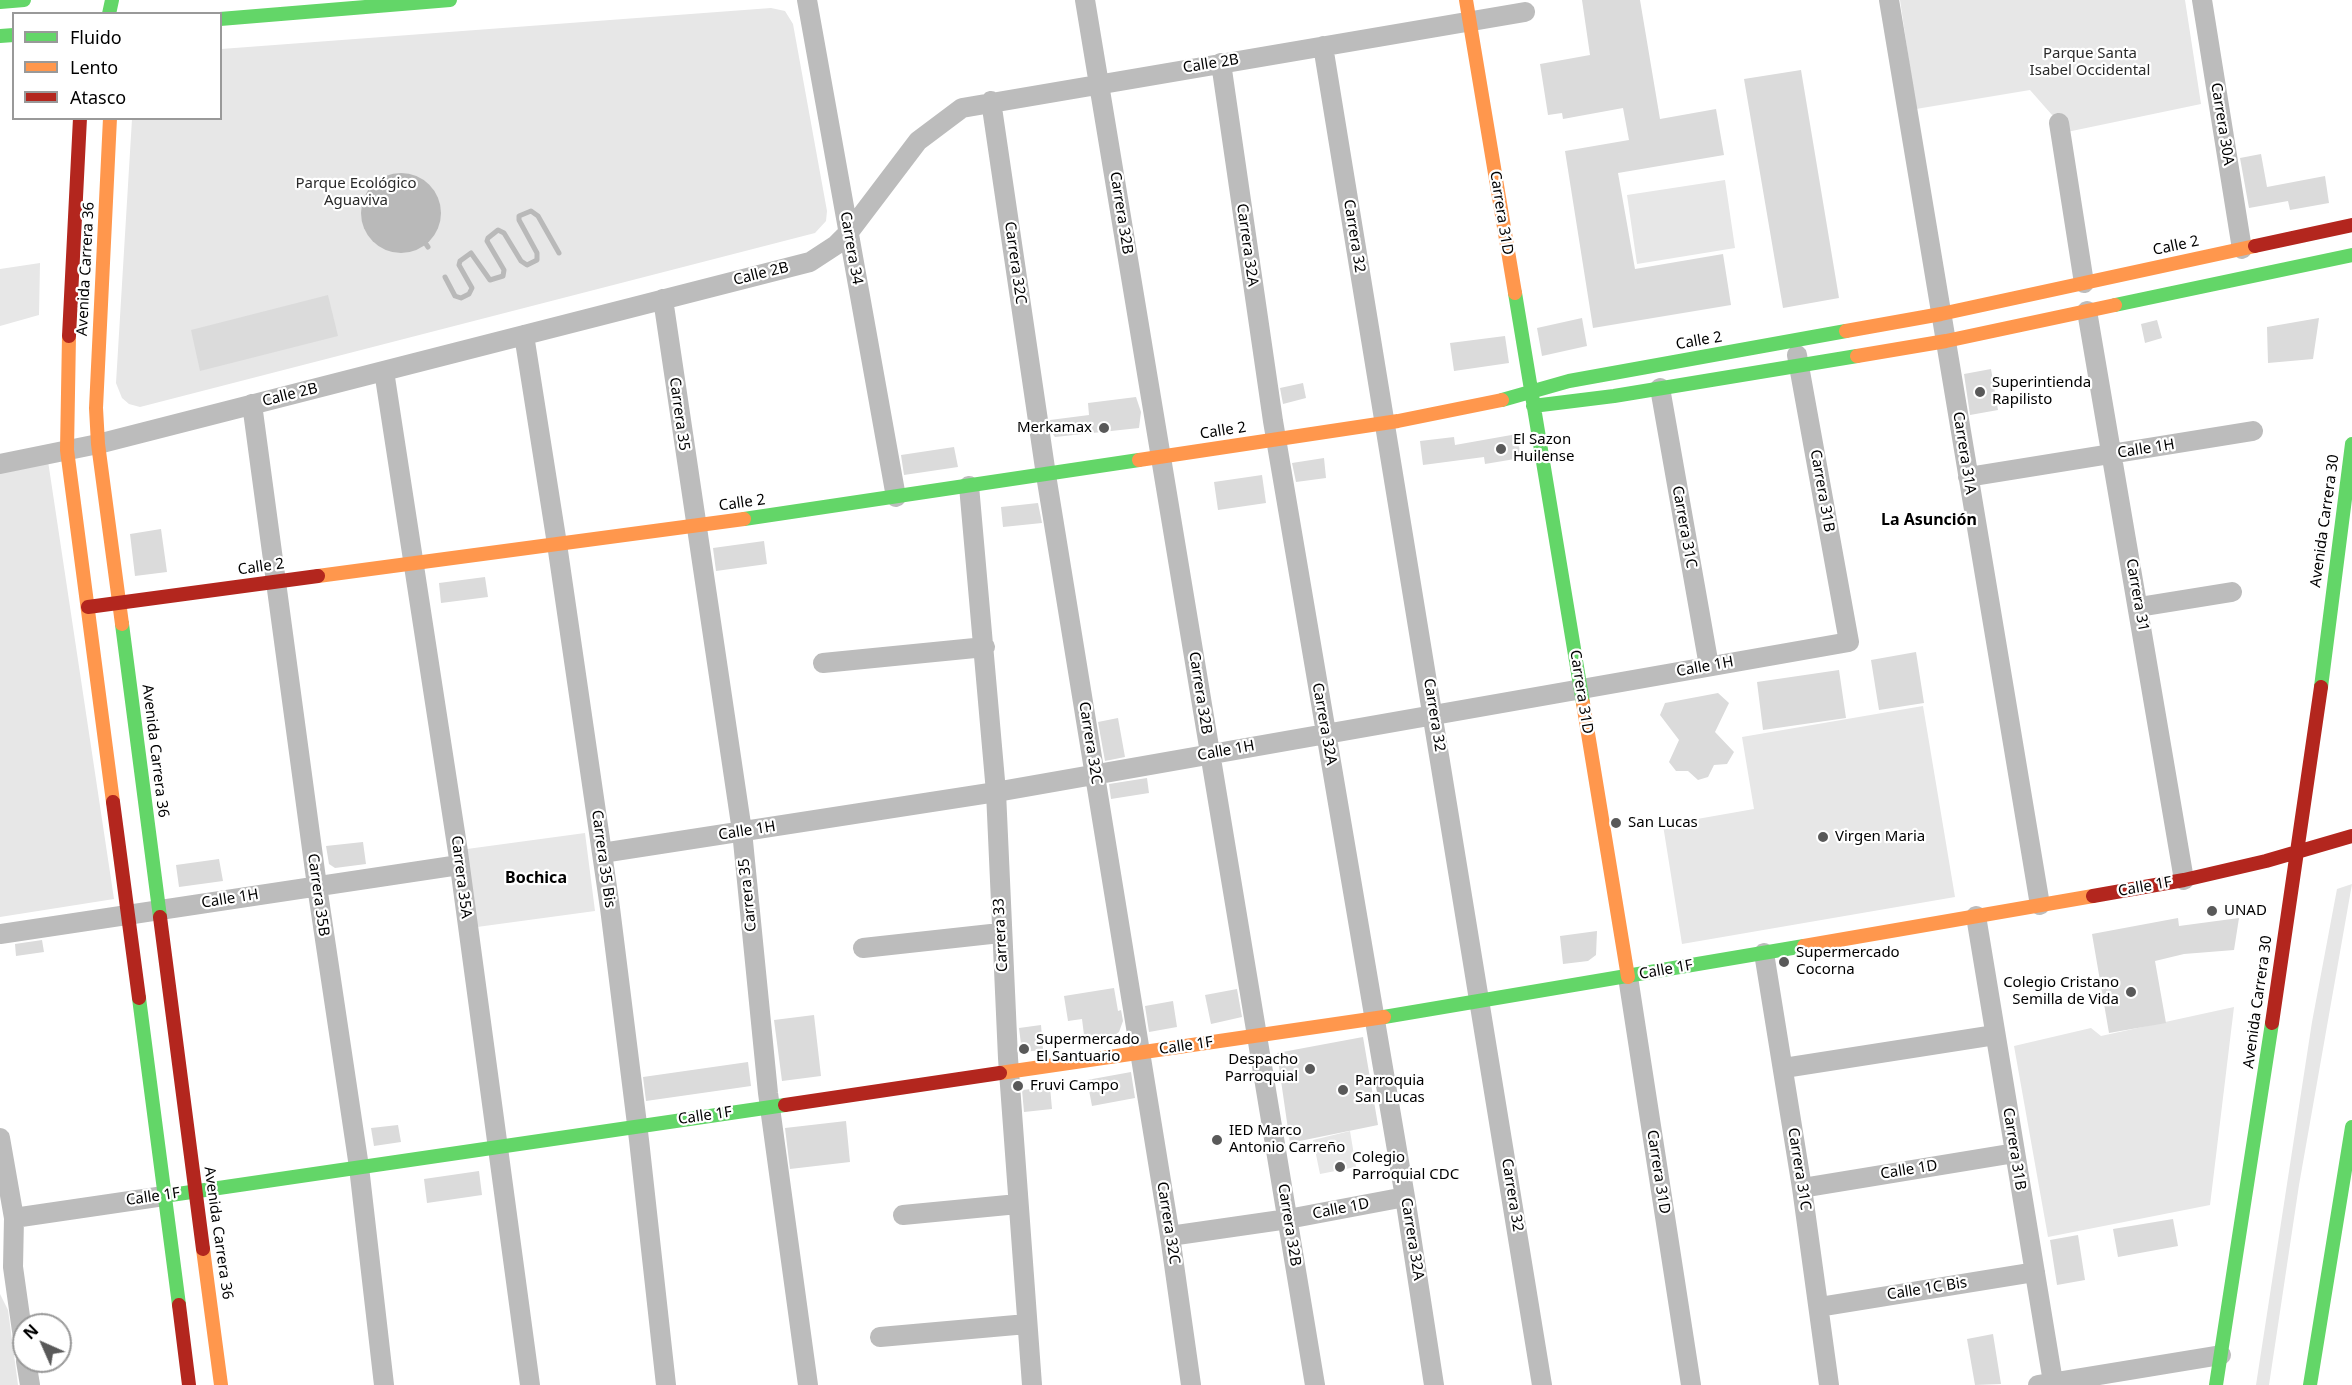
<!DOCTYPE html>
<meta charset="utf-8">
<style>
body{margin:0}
#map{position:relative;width:2352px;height:1385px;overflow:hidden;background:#fff;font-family:"Noto Sans",sans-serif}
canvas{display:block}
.legend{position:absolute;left:12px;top:12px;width:210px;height:108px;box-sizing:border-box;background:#fff;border:2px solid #999;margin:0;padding:8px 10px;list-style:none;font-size:18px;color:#000}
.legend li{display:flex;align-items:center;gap:12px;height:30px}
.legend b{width:30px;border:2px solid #999}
.north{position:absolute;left:12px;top:1313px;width:60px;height:60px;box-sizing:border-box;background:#fff;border:2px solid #999;border-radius:50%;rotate:315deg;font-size:16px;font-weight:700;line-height:24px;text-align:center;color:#000}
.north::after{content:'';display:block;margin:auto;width:21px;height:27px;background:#595959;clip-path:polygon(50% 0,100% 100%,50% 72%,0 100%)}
</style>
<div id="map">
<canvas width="2352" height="1385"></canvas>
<ul class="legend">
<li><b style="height:8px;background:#63d668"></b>Fluido</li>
<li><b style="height:8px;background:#ff974d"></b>Lento</li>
<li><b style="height:8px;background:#b3261e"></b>Atasco</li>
</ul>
<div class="north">N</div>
</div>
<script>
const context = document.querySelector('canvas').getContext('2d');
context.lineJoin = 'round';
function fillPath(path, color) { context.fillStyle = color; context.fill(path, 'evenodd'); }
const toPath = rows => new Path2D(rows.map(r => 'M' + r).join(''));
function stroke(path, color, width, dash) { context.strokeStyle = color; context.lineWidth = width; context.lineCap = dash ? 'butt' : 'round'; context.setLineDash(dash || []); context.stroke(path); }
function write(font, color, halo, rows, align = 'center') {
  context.font = font + ' "Noto Sans",sans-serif'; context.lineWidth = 4.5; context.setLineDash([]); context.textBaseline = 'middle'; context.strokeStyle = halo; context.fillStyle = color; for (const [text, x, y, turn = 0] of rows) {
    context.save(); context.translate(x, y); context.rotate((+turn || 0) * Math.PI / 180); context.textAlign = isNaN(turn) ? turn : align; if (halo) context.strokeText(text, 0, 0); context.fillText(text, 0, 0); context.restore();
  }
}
fillPath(toPath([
 [1900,0,2185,0,2201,104,2067,132,2030,90,1916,109],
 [771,8,785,11,793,24,827,211,826,221,815,233,140,407,129,404,122,398,116,383,132,119,220,118,221,49],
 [1725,180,1735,248,1637,264,1627,195],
 [40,263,39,315,0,326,0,269],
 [48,461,114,899,0,917,0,473],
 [1923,706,1955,897,1682,944,1663,825,1754,809,1742,737],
 [585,833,595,911,477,927,467,849],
 [2352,884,2299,1185,2269,1385,2256,1385,2312,1022,2337,889],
 [2234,1007,2210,1205,2048,1237,2014,1046,2091,1028,2101,1036],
 [1350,1131,1356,1167,1320,1174,1313,1140],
 [0,1294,8,1310,18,1385,0,1385]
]), '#e7e7e7');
fillPath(toPath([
 '361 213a40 40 0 1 1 80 0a40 40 0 1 1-80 0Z'
]), '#b9b9b9');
stroke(toPath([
 [426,244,428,247],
 [445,277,455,296,461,298,469,294,472,288,459,265,460,261,471,253,490,280,503,276,504,270,487,241,488,238,498,230,504,233,521,261,527,265,537,260,537,253,519,220,519,216,531,211,538,216,559,253]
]), '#b9b9b9', 5);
fillPath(toPath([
 [1582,0,1640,0,1660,119,1716,109,1724,155,1618,173,1635,269,1723,254,1731,305,1593,328,1565,151,1629,140,1623,108,1563,119,1562,113,1548,115,1540,64,1590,55],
 [1801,70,1839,298,1783,308,1744,79],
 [2261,154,2267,187,2325,176,2329,203,2290,210,2288,201,2249,208,2240,158],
 [328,295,338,336,200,371,191,330],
 [1582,318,1587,346,1542,356,1537,328],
 [2319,318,2313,359,2268,363,2267,327],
 [2157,320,2162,338,2145,343,2141,324],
 [1505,336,1509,363,1454,371,1450,343],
 [1991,369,1998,410,1970,415,1964,374],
 [1303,383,1306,398,1283,404,1280,388],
 [1136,397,1141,412,1139,428,1055,437,1052,433,1050,420,1089,415,1088,403],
 [1517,434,1521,458,1485,464,1484,457,1423,465,1420,441,1454,437,1455,445],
 [954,447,958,467,904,475,901,455],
 [1324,458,1326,478,1296,482,1292,463],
 [1262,475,1266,503,1218,510,1214,482],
 [1038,503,1042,523,1003,527,1001,507],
 [161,529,167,572,135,576,130,534],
 [764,541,767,564,716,571,713,548],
 [485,577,488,597,441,603,439,583],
 [1916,652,1924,703,1879,710,1871,660],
 [1839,670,1846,718,1763,730,1757,682],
 [1718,693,1729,703,1715,732,1734,752,1727,764,1714,765,1708,777,1698,780,1688,771,1676,771,1669,762,1679,740,1660,715,1665,703],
 [1118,718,1125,757,1105,761,1098,722],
 [1147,778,1149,793,1111,799,1109,784],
 [363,842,366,864,335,868,329,864,326,846],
 [219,859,223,881,179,887,176,865],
 [2178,918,2179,926,2239,918,2234,950,2184,954,2155,961,2166,1023,2109,1033,2092,934],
 [1597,931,1596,955,1588,961,1563,964,1560,936],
 [42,940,44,952,16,956,15,944],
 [1114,988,1118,1011,1121,1010,1123,1021,1119,1032,1111,1038,1085,1043,1082,1019,1068,1021,1064,996],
 [1237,989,1242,1017,1211,1024,1205,995],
 [1173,1001,1177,1027,1149,1032,1145,1006],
 [814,1015,821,1076,782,1081,774,1020],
 [1041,1025,1043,1050,1022,1052,1019,1028],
 [1363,1037,1378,1125,1290,1143,1277,1053],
 [748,1062,751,1086,646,1101,643,1077],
 [1131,1072,1135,1098,1092,1106,1087,1080],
 [1050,1087,1052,1109,1024,1112,1022,1090],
 [846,1121,850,1162,790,1169,785,1128],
 [398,1125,401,1142,374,1146,371,1128],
 [479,1171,482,1195,427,1203,424,1179],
 [2173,1219,2178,1246,2118,1257,2113,1229],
 [2078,1235,2085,1280,2057,1285,2050,1240],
 [1993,1334,2001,1384,1975,1385,1967,1339]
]), '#dbdbdb');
stroke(toPath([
 [807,0,896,497],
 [1085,0,1315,1385],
 [1889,0,2040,905],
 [2202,0,2242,249],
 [1323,46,1542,1385],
 [1221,63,1273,421,1405,1197,1434,1385],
 [991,101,1046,475,1170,1236,1191,1385],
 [2059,123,2084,283],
 [663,299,742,831,768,1093,808,1385],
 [2087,311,2184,880],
 [524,335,557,544,610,908,639,1140,666,1385],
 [384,371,458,852,530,1385],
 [1660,388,1709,666],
 [252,404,317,886,359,1167,384,1385],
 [0,464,98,444,810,262,836,245,849,232,918,141,962,108,1525,12],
 [1968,477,2253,431],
 [969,486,996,792,1008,1058,1032,1385],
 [2139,607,2232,592],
 [823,663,985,647],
 [602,853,996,792,1849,642,1797,355],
 [1976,916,2053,1382],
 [0,934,459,865],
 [863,948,1000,933],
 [1764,953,1802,1188,1829,1385],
 [1628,977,1691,1385],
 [1784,1068,1995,1035],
 [0,1138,14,1218,13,1267,24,1345],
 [1802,1188,2015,1153],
 [903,1215,1018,1204],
 [14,1218,164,1196],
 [1170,1236,1288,1219,1405,1197],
 [1819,1307,2035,1272],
 [880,1337,1027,1324],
 [26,1361,30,1385],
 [2038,1385,2221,1355]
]), '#bcbcbc', 20);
stroke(toPath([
 [0,2,24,0],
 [109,14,112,0],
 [220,19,450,0],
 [0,36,14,35],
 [1515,293,1583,703],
 [2115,305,2352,255],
 [1502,400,1569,381,1846,331],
 [1533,406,1614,396,1857,356],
 [744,519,1139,460],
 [122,624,160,917],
 [2321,687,2352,444],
 [139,998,179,1305],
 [1384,1017,1804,946],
 [164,1196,785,1105],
 [2216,1385,2272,1023],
 [2310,1385,2352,1127]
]), '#63d668', 14);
stroke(toPath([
 [1466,0,1515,293],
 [110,118,96,408,98,444,122,624],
 [1846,331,1941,314,2255,246],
 [69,336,67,450,113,802],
 [1857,356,1946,341,2115,305],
 [1139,460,1398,421,1502,400],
 [318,576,744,519],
 [1583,703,1628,977],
 [1804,946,2093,896],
 [1000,1073,1384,1017],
 [203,1249,221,1385]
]), '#ff974d', 14);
stroke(toPath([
 [2255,246,2352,225],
 [69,336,80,118],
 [88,607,318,576],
 [113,802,139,998],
 [2093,896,2184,880,2266,861,2352,836],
 [160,917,203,1249],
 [2272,1023,2321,687],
 [785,1105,1000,1073],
 [179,1305,189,1385]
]), '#b3261e', 14);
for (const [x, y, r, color] of [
 [1980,392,6,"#595959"],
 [1104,428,6,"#595959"],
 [1501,449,6,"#595959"],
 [1616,823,6,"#595959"],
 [1823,837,6,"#595959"],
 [2212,911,6,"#595959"],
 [1784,962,6,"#595959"],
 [2131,992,6,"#595959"],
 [1024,1049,6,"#595959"],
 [1310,1069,6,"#595959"],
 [1018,1086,6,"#595959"],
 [1343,1090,6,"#595959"],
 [1217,1140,6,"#595959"],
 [1340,1167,6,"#595959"]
]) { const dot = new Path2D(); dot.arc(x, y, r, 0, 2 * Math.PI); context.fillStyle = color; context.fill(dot); stroke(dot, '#fff', 2); }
write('15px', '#2b2b2b', '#fff', [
 ["Parque Santa",2090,54],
 ["Isabel Occidental",2090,71],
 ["Parque Ecológico",356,184],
 ["Aguaviva",356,201]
]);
write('15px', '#000', '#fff', [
 ["Calle 2B",1211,64,-9],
 ["Carrera 30A",2222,124,81],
 ["Carrera 32B",1121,213,81],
 ["Carrera 31D",1501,213,81],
 ["Carrera 32",1354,236,81],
 ["Carrera 32A",1247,245,82],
 ["Calle 2",2176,246,-12],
 ["Carrera 34",851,248,80],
 ["Carrera 32C",1015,263,82],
 ["Avenida Carrera 36",86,269,-87],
 ["Calle 2B",761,274,-14],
 ["Calle 2",1699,341,-10],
 ["Calle 2B",290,395,-14],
 ["Carrera 35",679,414,82],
 ["Calle 2",1223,431,-9],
 ["Calle 1H",2146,449,-9],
 ["Carrera 31A",1964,453,81],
 ["Carrera 31B",1822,491,80],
 ["Calle 2",742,503,-8],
 ["Avenida Carrera 30",2325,521,-82],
 ["Carrera 31C",1684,527,80],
 ["Calle 2",261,567,-8],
 ["Carrera 31",2137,595,80],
 ["Calle 1H",1705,667,-10],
 ["Carrera 31D",1581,692,81],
 ["Carrera 32B",1200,693,81],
 ["Carrera 32",1434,715,81],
 ["Carrera 32A",1324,724,80],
 ["Carrera 32C",1090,743,81],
 ["Avenida Carrera 36",155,751,83],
 ["Calle 1H",1226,751,-10],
 ["Calle 1H",747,831,-9],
 ["Carrera 35 Bis",603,859,82],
 ["Carrera 35A",461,877,83],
 ["Calle 1F",2145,887,-10],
 ["Carrera 35B",318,895,82],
 ["Carrera 35",748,895,-96],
 ["Calle 1H",230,899,-9],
 ["Carrera 33",1001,935,-93],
 ["Calle 1F",1666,970,-10],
 ["Avenida Carrera 30",2258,1002,-82],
 ["Calle 1F",1186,1046,-8],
 ["Calle 1F",705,1116,-8],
 ["Carrera 31B",2014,1149,81],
 ["Carrera 31C",1799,1169,81],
 ["Calle 1D",1909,1170,-9],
 ["Carrera 31D",1658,1172,81],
 ["Carrera 32",1512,1195,81],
 ["Calle 1F",153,1197,-8],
 ["Calle 1D",1341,1209,-11],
 ["Carrera 32C",1168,1223,81],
 ["Carrera 32B",1289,1225,81],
 ["Avenida Carrera 36",218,1233,82],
 ["Carrera 32A",1412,1239,81],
 ["Calle 1C Bis",1927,1289,-9]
]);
write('15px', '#000', '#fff', [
 ["Superintienda",1992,383],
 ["Rapilisto",1992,400],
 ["Merkamax",1092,428,"right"],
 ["El Sazon",1513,440],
 ["Huilense",1513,457],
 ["San Lucas",1628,823],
 ["Virgen Maria",1835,837],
 ["UNAD",2224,911],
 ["Supermercado",1796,953],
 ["Cocorna",1796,970],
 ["Colegio Cristano",2119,983,"right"],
 ["Semilla de Vida",2119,1000,"right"],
 ["Supermercado",1036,1040],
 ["El Santuario",1036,1057],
 ["Despacho",1298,1060,"right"],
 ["Parroquial",1298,1077,"right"],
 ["Parroquia",1355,1081],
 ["San Lucas",1355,1098],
 ["Fruvi Campo",1030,1086],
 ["IED Marco",1229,1131],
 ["Antonio Carreño",1229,1148],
 ["Colegio",1352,1158],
 ["Parroquial CDC",1352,1175]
], 'left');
write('bold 16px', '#000', '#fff', [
 ["La Asunción",1929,520],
 ["Bochica",536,878]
]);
</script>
